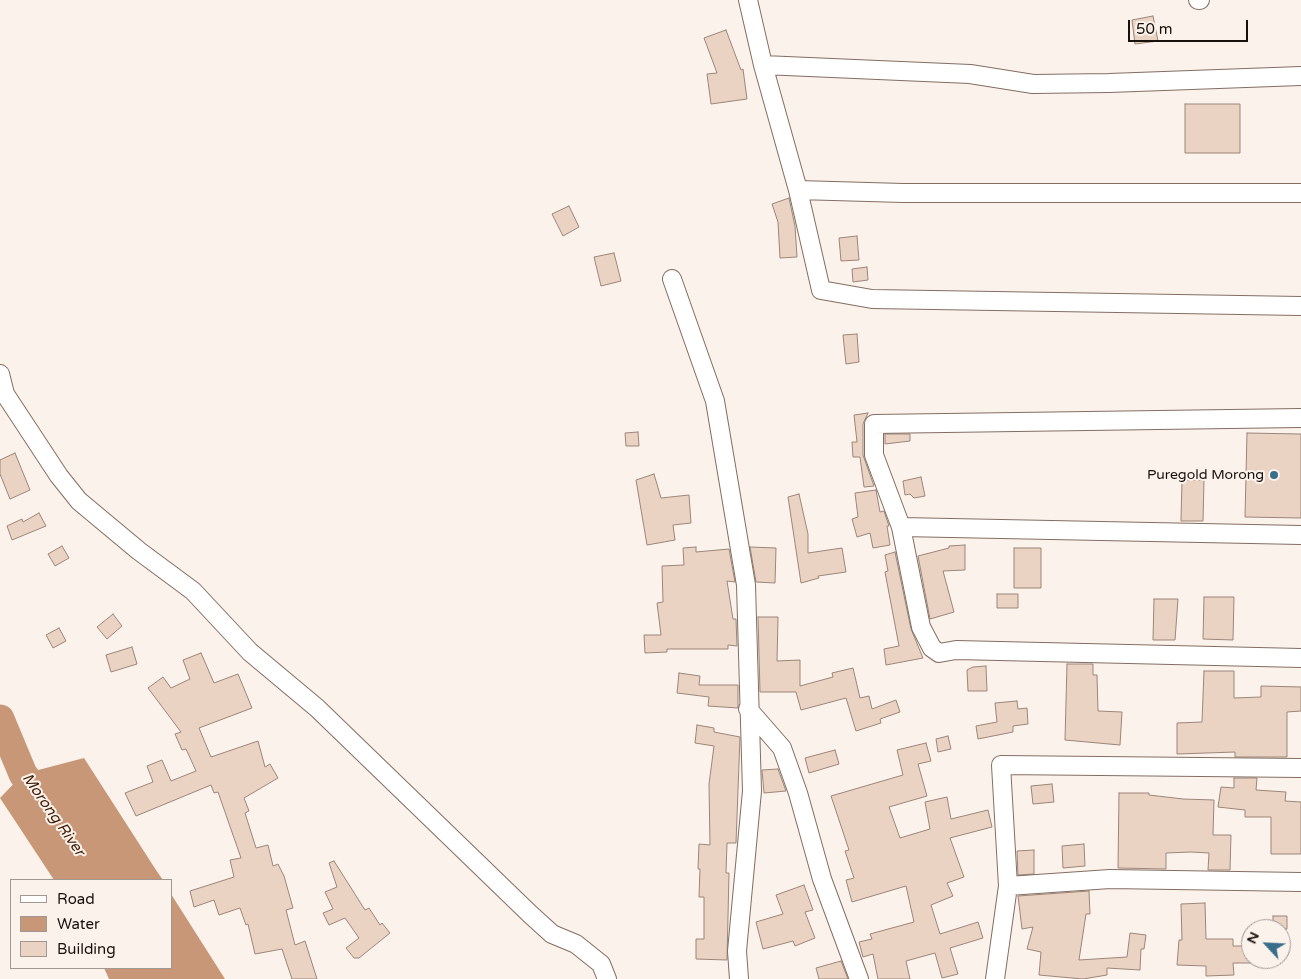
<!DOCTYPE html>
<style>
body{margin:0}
#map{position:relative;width:1301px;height:979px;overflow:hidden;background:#fcf2ec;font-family:"Varela Round",sans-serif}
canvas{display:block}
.legend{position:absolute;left:10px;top:879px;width:162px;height:90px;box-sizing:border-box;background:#fcf2ec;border:1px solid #a19892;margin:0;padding:6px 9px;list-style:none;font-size:15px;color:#18100b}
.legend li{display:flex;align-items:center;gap:10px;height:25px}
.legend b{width:25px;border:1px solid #a19892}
.north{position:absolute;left:1241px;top:919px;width:50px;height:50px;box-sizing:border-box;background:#fcf2ec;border:1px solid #a19892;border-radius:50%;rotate:295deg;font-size:14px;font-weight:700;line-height:20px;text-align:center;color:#18100b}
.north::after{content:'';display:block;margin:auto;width:18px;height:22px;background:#396e8a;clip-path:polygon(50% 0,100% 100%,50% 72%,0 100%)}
.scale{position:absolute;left:1128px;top:20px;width:120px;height:22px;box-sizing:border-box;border:2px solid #18100b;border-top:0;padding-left:6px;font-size:15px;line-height:18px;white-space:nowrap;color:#18100b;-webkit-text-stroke:4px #fcf2ec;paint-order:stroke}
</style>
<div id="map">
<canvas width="1301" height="979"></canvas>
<ul class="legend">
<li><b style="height:6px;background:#fff"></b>Road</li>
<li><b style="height:14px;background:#c89778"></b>Water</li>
<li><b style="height:14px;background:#ebd3c4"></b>Building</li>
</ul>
<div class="north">N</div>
<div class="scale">50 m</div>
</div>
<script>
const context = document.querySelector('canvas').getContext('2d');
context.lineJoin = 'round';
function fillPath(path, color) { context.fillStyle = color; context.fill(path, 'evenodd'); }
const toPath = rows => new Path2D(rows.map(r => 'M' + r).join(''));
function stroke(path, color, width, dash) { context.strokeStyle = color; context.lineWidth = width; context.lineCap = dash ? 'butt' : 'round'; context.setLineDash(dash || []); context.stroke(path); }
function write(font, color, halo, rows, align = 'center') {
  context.font = font + ' "Varela Round",sans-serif'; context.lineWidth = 4; context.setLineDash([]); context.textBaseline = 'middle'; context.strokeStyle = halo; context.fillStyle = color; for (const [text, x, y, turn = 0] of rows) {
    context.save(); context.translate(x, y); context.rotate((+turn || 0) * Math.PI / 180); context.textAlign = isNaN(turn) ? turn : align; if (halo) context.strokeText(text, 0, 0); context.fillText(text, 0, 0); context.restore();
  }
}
fillPath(toPath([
 [84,758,156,870,163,880,54,880,0,798,23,774],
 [171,894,225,979,109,979,104,968,171,968]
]), '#c89778');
stroke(toPath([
 [0,719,23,774,46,805]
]), '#c89778', 29);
const building = toPath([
 [1153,16,1158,41,1135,44,1132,20,1153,16],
 [726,30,741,70,743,69,747,99,711,104,707,74,717,73,704,38,726,30],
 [1185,104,1240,104,1240,153,1185,153,1185,104],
 [789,198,795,226,797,257,780,258,778,222,772,204,789,198],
 [569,206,579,227,563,236,552,214,569,206],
 [857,236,859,260,841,261,839,238,857,236],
 [614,253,621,281,601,286,594,257,614,253],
 [867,267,868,280,853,282,852,269,867,267],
 [857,334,859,362,846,364,843,335,857,334],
 [868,413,863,424,863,455,874,486,864,487,860,457,853,457,852,442,857,442,854,415,868,413],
 [638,432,639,446,626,446,625,433,638,432],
 [1247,433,1301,434,1301,518,1245,517,1247,433],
 [885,434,910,434,910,441,885,444,885,434],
 [15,453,30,490,10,499,0,474,0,460,15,453],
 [654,474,661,498,689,495,691,523,673,525,675,540,647,545,636,480,654,474],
 [921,477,925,496,914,498,910,494,905,495,903,481,921,477],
 [1182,480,1204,480,1203,521,1181,521,1182,480],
 [876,490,880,512,884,511,889,526,887,526,890,545,873,548,870,533,857,537,852,519,858,517,855,493,876,490],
 [799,494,808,534,808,553,842,548,846,572,818,576,819,578,801,583,788,497,799,494],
 [39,513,46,526,12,540,7,526,22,519,23,522,39,513],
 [965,545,965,570,943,571,954,612,930,619,918,556,949,548,949,546,965,545],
 [62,546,69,558,55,566,48,554,62,546],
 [696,547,696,552,729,549,735,582,727,581,733,619,736,619,737,646,728,645,728,649,667,649,667,652,645,653,644,635,661,635,657,603,663,602,662,566,684,565,683,548,696,547],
 [750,547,776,548,775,583,756,582,750,547],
 [1014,548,1041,548,1041,588,1014,588,1014,548],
 [895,552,911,629,923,658,886,665,884,649,899,646,885,572,888,571,885,555,895,552],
 [997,594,1018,594,1018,608,997,608,997,594],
 [1204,597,1234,597,1233,640,1203,639,1204,597],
 [1154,599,1178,599,1175,640,1153,640,1154,599],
 [113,614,122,626,107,639,97,627,113,614],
 [758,617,778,617,777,661,800,660,800,686,833,677,832,673,853,668,860,698,869,696,872,709,896,700,900,712,880,719,881,723,856,731,846,698,801,710,796,692,760,692,758,617],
 [59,628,66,641,53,648,46,635,59,628],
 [132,647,137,664,111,672,106,655,132,647],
 [201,653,214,683,238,674,252,708,199,728,211,757,258,741,265,767,270,764,278,778,244,798,249,811,245,813,256,848,268,845,273,866,278,864,284,876,293,908,286,910,295,945,305,941,317,979,292,979,282,949,255,954,248,924,246,925,240,908,219,915,214,900,194,907,190,891,234,877,230,860,241,858,218,792,214,793,211,785,136,816,125,793,153,782,147,766,162,760,171,781,196,771,186,749,182,750,175,734,181,732,148,688,163,677,171,688,190,679,183,660,201,653],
 [1067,664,1093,664,1093,675,1097,675,1098,711,1122,712,1120,745,1065,740,1067,664],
 [986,666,987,691,968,691,967,670,973,667,986,666],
 [1204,671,1234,671,1234,698,1261,697,1261,686,1301,687,1301,711,1287,712,1287,757,1235,757,1235,752,1177,754,1177,723,1202,722,1204,671],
 [679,673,700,676,699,685,738,685,738,708,708,706,709,697,677,693,679,673],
 [1017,701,1018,709,1027,708,1028,724,1013,726,1013,732,978,739,976,726,997,722,995,703,1017,701],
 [697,725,714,728,714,732,740,737,736,843,727,843,726,873,729,873,727,960,696,959,696,939,704,939,704,897,699,897,700,869,698,869,699,844,710,845,709,784,714,746,695,743,697,725],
 [948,736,951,749,938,752,936,739,948,736],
 [926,743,931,761,918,764,927,796,889,807,900,838,930,829,925,802,947,797,951,819,988,810,992,827,950,838,964,877,947,883,953,896,931,905,940,934,978,922,983,938,950,948,958,974,942,978,935,953,906,961,910,979,878,979,873,954,863,957,859,942,872,939,870,934,914,922,906,886,852,902,846,880,854,878,845,851,849,850,831,796,903,775,897,750,926,743],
 [835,750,839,764,809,773,805,758,835,750],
 [778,769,786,791,764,793,762,770,778,769],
 [1234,778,1257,778,1256,790,1286,792,1285,801,1301,802,1301,854,1271,854,1271,817,1245,817,1245,810,1218,807,1221,787,1234,788,1234,778],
 [1052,784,1054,802,1033,804,1031,786,1052,784],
 [1119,793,1149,793,1149,795,1183,799,1214,800,1213,835,1231,835,1230,870,1208,870,1209,853,1191,852,1166,853,1166,869,1118,868,1119,793],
 [1084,844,1085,866,1063,868,1062,846,1084,844],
 [1034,850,1034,874,1018,875,1017,851,1034,850],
 [334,861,365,910,369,908,380,925,382,923,390,933,359,958,354,958,346,948,359,938,345,918,329,925,323,913,333,909,325,892,337,887,329,863,334,861],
 [804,885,813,910,805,912,815,938,795,946,793,941,763,949,756,922,783,914,776,895,804,885],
 [1089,891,1090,914,1086,914,1079,960,1127,957,1130,933,1146,935,1144,949,1141,949,1140,970,1107,968,1107,975,1083,979,1039,975,1041,952,1027,949,1033,927,1022,929,1018,896,1089,891],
 [1205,903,1206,939,1233,939,1233,946,1251,946,1251,963,1233,963,1234,975,1206,976,1206,966,1177,965,1179,940,1182,940,1181,904,1205,903],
 [1273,916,1287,916,1287,929,1273,929,1273,916],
 [841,961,848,979,819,979,816,968,841,961]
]);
fillPath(building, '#ebd3c4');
stroke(building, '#9b8578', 1);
const minor = toPath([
 [748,0,763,65,798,190,821,290,872,299,1301,306],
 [1198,0,1200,0],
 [763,65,970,74,1033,84,1109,83,1301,76],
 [798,190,903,193,1301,193],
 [672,279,715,401,746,585,752,791,737,951,739,979],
 [0,374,5,394,59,476,79,501,139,551,193,591,250,652,317,708,530,914,552,934,576,944,601,964,607,979],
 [1301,418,874,424,874,455,901,527,921,627,932,648,939,653,956,650,1301,658],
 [901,527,1301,535],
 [748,709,782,748,798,793,822,879,859,979],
 [1008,886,1110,879,1301,882],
 [995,979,1008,886,1001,765,1301,768]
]);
stroke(minor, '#836e61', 20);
stroke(minor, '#fff', 18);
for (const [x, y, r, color] of [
 [1274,475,5,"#396e8a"]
]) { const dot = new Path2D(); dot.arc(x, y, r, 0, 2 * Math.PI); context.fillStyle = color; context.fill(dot); stroke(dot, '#fcf2ec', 2); }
write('14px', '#18100b', '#fcf2ec', [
 ["Puregold Morong",1264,475]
], 'right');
write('italic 15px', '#412007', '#fcf2ec', [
 ["Morong River",53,815,55]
]);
</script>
